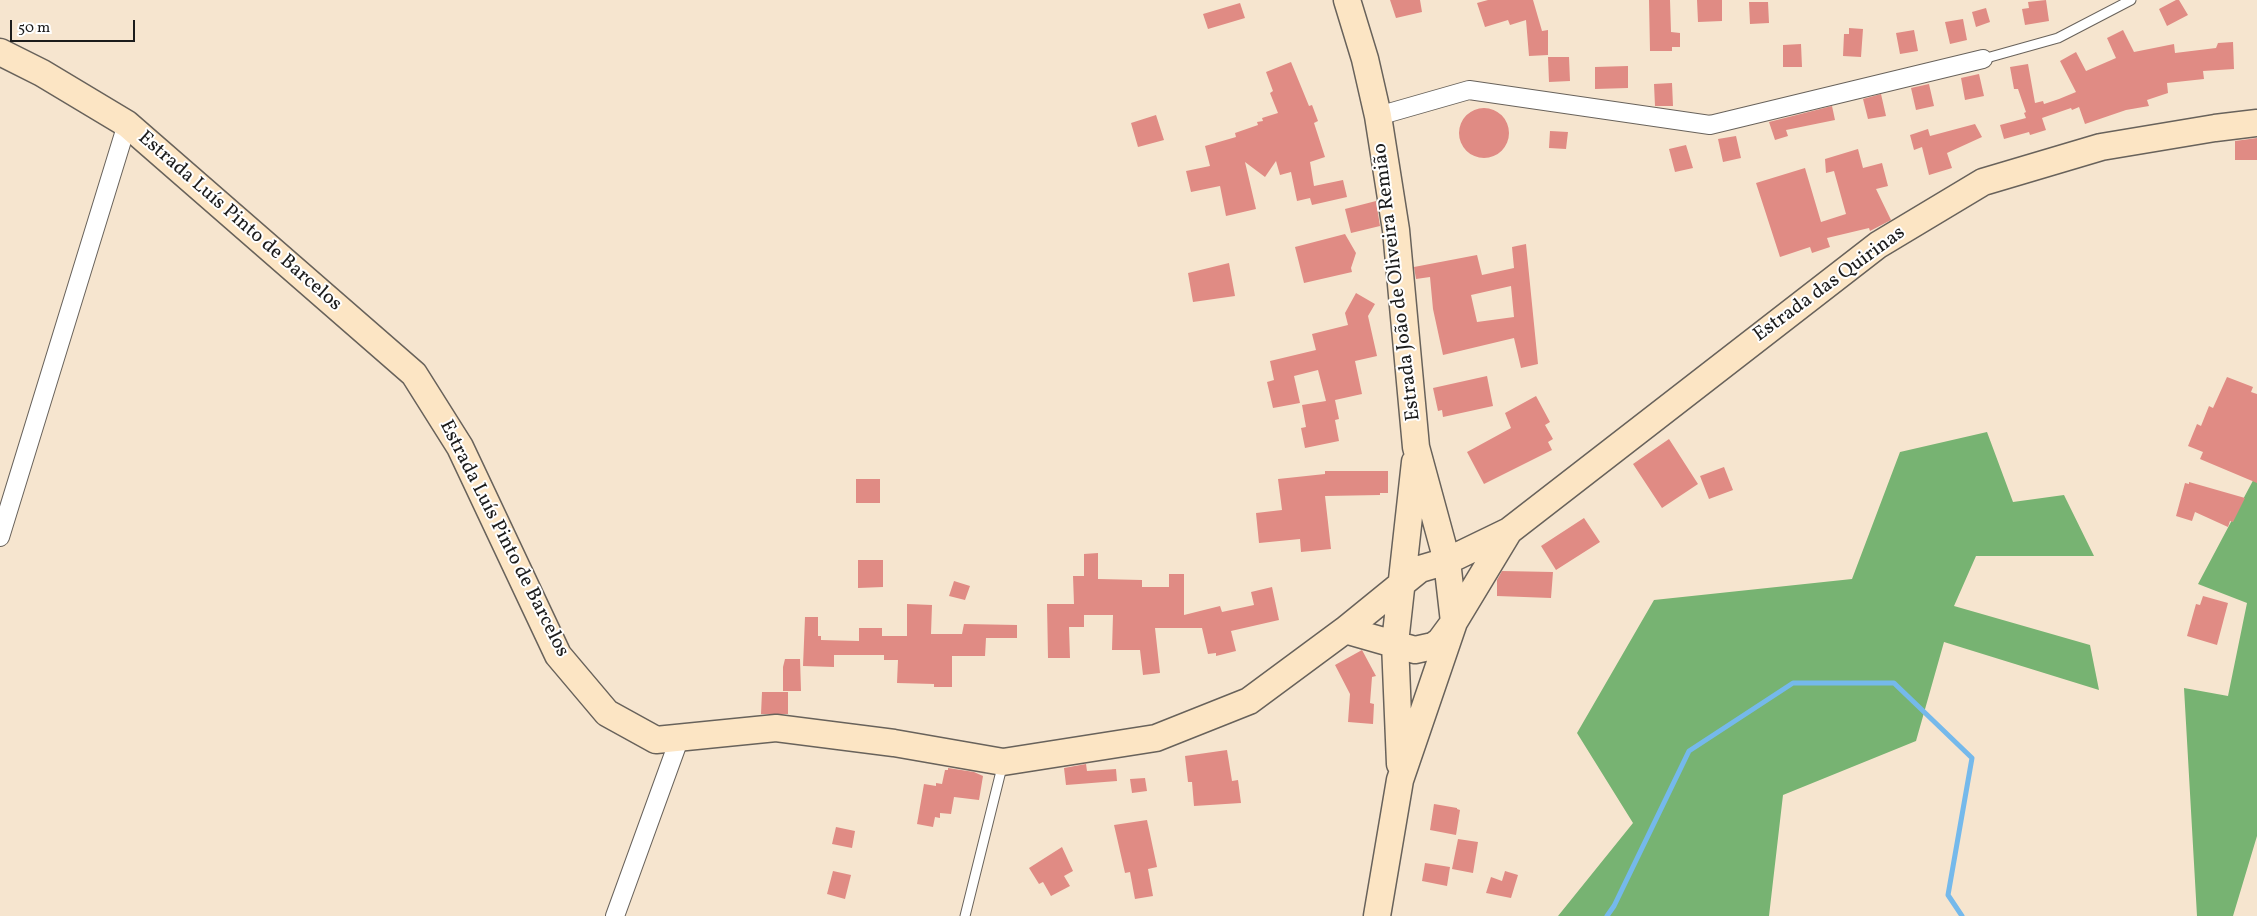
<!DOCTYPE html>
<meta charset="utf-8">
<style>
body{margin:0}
#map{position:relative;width:2257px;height:916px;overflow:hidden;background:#f6e5cf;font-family:Vollkorn,serif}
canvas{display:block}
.scale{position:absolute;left:10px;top:20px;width:125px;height:22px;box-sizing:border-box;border:2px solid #1c1c1c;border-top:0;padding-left:6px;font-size:15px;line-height:18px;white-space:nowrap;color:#1c1c1c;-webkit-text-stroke:4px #fff;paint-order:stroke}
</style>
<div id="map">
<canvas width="2257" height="916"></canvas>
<div class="scale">50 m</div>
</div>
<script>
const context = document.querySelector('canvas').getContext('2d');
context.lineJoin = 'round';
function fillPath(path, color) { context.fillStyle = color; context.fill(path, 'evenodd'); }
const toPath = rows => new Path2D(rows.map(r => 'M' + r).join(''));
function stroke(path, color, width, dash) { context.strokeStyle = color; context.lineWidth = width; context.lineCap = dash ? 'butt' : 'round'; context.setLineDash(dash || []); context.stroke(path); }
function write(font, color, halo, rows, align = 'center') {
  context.font = font + ' Vollkorn,serif'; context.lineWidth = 4; context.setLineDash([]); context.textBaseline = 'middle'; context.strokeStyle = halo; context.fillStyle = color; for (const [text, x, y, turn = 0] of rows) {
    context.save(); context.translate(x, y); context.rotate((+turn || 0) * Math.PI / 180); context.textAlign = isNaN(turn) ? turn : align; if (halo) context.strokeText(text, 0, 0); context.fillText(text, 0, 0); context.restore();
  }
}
fillPath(toPath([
 [1987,432,2013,502,2064,495,2094,556,1976,556,1954,606,2090,645,2099,690,1944,642,1916,741,1783,795,1769,916,1558,916,1633,823,1577,733,1654,600,1852,579,1900,452],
 [2257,473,2257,836,2233,916,2197,916,2184,688,2228,696,2247,603,2198,584]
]), '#77b372');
stroke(toPath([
 [1607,916,1614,906,1689,751,1793,683,1894,683,1972,758,1948,895,1962,916]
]), '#75b9eb', 5);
fillPath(toPath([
 [1390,0,1420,0,1422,12,1396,18],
 [1488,0,1533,0,1542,31,1548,30,1548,55,1529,56,1526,20,1510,25,1508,20,1485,27,1477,3],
 [1649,0,1670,0,1671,32,1680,33,1680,47,1672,47,1672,51,1650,51],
 [1697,0,1722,0,1722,21,1698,22],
 [2046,0,2049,21,2025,25,2022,9,2029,8,2028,2],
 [2176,0,2179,0,2188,15,2167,26,2159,9],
 [1749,2,1768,2,1769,23,1750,24],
 [1240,3,1245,18,1208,29,1203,14],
 [1986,8,1990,22,1976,27,1972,12],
 [1963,19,1967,40,1950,44,1945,22],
 [1849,28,1863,29,1861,57,1843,56,1844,34,1849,34],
 [1914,30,1918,51,1900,54,1896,33],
 [2123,30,2134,52,2174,44,2175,53,2216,48,2218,43,2233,42,2234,69,2203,71,2204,79,2167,83,2168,93,2147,100,2149,106,2126,110,2085,124,2079,107,2072,110,2071,108,2042,118,2046,130,2030,135,2029,132,2004,139,2000,125,2026,118,2024,113,2026,112,2018,89,2014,89,2010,67,2028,64,2035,103,2043,101,2044,104,2059,99,2076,92,2060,61,2076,52,2086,71,2116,58,2107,38],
 [1801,44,1802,67,1783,67,1783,45],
 [1548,57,1569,57,1570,81,1549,82],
 [1291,62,1309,106,1312,105,1318,121,1314,123,1325,157,1310,162,1314,186,1343,180,1347,197,1312,205,1310,198,1297,201,1291,172,1280,175,1276,161,1265,177,1245,162,1256,209,1226,216,1220,186,1191,192,1186,171,1210,166,1205,146,1236,137,1235,133,1258,125,1257,122,1263,121,1262,118,1278,113,1270,93,1273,91,1266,72],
 [1628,66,1628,88,1595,89,1595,67],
 [1979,74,1984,96,1965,100,1961,78],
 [1672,83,1673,106,1655,106,1654,84],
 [1929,84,1934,106,1916,110,1911,88],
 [1881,94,1886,116,1868,119,1863,99],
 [1832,106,1835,120,1786,130,1788,136,1775,140,1769,122],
 '1459 133a25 25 0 1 1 50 0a25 25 0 1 1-50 0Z',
 [1156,115,1164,140,1138,147,1131,123],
 [1975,124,1982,137,1947,153,1952,168,1929,175,1922,147,1914,150,1910,135,1928,129,1930,136],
 [1550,131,1568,132,1566,149,1549,148],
 [1736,136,1741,158,1723,162,1718,139],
 [2257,138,2257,160,2235,160,2235,141],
 [1686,145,1693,168,1675,172,1669,149],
 [1858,149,1863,168,1882,163,1888,186,1876,189,1891,220,1870,231,1869,228,1827,238,1830,247,1812,253,1810,247,1780,257,1756,183,1805,168,1821,222,1846,214,1834,171,1826,173,1825,159],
 [1376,201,1380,226,1351,233,1345,209],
 [1345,234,1356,253,1351,268,1352,272,1304,283,1295,247],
 [1526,244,1538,364,1521,368,1514,338,1443,355,1433,309,1430,277,1416,279,1414,267,1477,255,1482,275,1514,268,1512,247],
 [1511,286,1514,317,1477,322,1471,295],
 [1229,263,1235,296,1193,302,1188,273],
 [1356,293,1375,304,1368,316,1377,356,1355,361,1362,394,1335,400,1339,419,1335,420,1339,441,1305,448,1301,428,1306,427,1302,405,1326,401,1318,370,1294,376,1300,403,1273,408,1267,382,1274,380,1270,361,1316,350,1312,334,1348,325,1345,313],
 [1487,376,1493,406,1443,417,1442,410,1438,411,1433,388],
 [2227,377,2253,387,2251,392,2257,394,2257,483,2200,459,2203,452,2188,446,2197,424,2201,426,2209,406,2213,408],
 [1536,396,1550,422,1545,425,1553,439,1548,442,1552,450,1484,484,1467,452,1511,428,1505,413],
 [1669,439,1698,484,1662,508,1633,464],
 [1724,467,1733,490,1709,499,1700,476],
 [1325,471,1388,471,1388,493,1380,493,1380,495,1325,496,1331,549,1301,552,1300,539,1259,543,1256,513,1282,510,1278,479,1325,474],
 [856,479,880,479,880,503,856,503],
 [2189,482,2245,498,2233,522,2230,521,2228,527,2195,512,2192,521,2176,516,2185,483,2189,484],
 [1584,518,1600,542,1556,570,1541,546],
 [1098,553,1098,579,1142,580,1142,587,1169,587,1169,574,1184,574,1184,615,1220,606,1222,612,1254,605,1251,592,1272,587,1279,620,1231,631,1236,651,1216,656,1216,653,1208,654,1202,628,1155,628,1160,673,1143,675,1140,650,1112,650,1113,615,1084,615,1084,627,1069,627,1070,658,1048,658,1047,604,1074,604,1073,576,1084,576,1084,554],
 [858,560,883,560,883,587,858,588],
 [1502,571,1553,572,1551,598,1497,596,1497,580],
 [954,581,970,586,965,600,949,596],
 [2203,596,2228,603,2217,645,2187,636,2196,604,2200,605],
 [907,604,932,605,931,634,962,634,964,624,1017,625,1017,638,986,638,985,656,952,656,952,687,934,687,934,684,897,683,898,660,884,660,884,655,834,655,834,667,803,666,805,617,818,617,818,636,821,636,821,640,859,641,859,628,882,628,882,636,907,636],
 [1362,650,1376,676,1372,677,1370,703,1374,704,1373,724,1348,722,1350,694,1335,665],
 [785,659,800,659,801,691,783,691,783,667],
 [762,692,788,692,788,714,761,714],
 [1227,750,1232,781,1238,780,1241,803,1194,806,1192,782,1188,782,1185,756],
 [1086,764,1087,771,1116,769,1117,781,1066,785,1064,768],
 [948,768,974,772,983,776,979,800,954,797,951,814,940,813,940,818,935,817,933,827,917,824,924,784,936,786,936,783,942,784,945,770,948,770],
 [1145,778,1147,791,1132,793,1130,779],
 [1434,804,1457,808,1457,809,1460,810,1456,835,1430,830],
 [1147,820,1157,867,1148,869,1153,896,1135,899,1130,872,1125,873,1114,825],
 [836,827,855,831,852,848,832,844],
 [1458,839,1478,842,1473,873,1452,869],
 [1062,847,1073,871,1064,876,1070,886,1051,896,1043,882,1039,884,1029,868],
 [1425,863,1450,867,1447,886,1422,881],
 [833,871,851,875,845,899,827,894],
 [1505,871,1518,875,1511,898,1486,893,1491,877,1502,881]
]), '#e08b84');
const lane = toPath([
 [1983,59,2058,38,2131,0],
 [965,916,1003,763]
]);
const street = toPath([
 [1378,116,1469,90,1710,125,1983,59],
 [0,537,127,124],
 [615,916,680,737]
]);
const secondary = toPath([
 [1347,0,1365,59,1378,116,1396,230,1416,447,1447,561,1454,622,1400,780,1377,916],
 [0,52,42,73,127,124,414,374,460,447,558,655,607,713,656,740,776,728,894,743,1003,762,1156,738,1249,701,1345,630,1420,569,1447,561,1509,531,1878,245,1983,182,2101,147,2215,128,2257,123],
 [1345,630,1415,650,1433,646,1440,641,1454,622,1509,531],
 [1400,764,1395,643,1415,462]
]);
stroke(lane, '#68625b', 11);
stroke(street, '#68625b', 20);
stroke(secondary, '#68625b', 29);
stroke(lane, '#fff', 9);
stroke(street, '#fff', 18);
stroke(secondary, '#fce5c4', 26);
write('20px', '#1c1c1c', '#fff', [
 ["Estrada Luís Pinto de Barcelos",239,222,41],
 ["Estrada João de Oliveira Remião",1398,282,-97],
 ["Estrada das Quirinas",1830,285,-36],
 ["Estrada Luís Pinto de Barcelos",503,539,63]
]);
</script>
